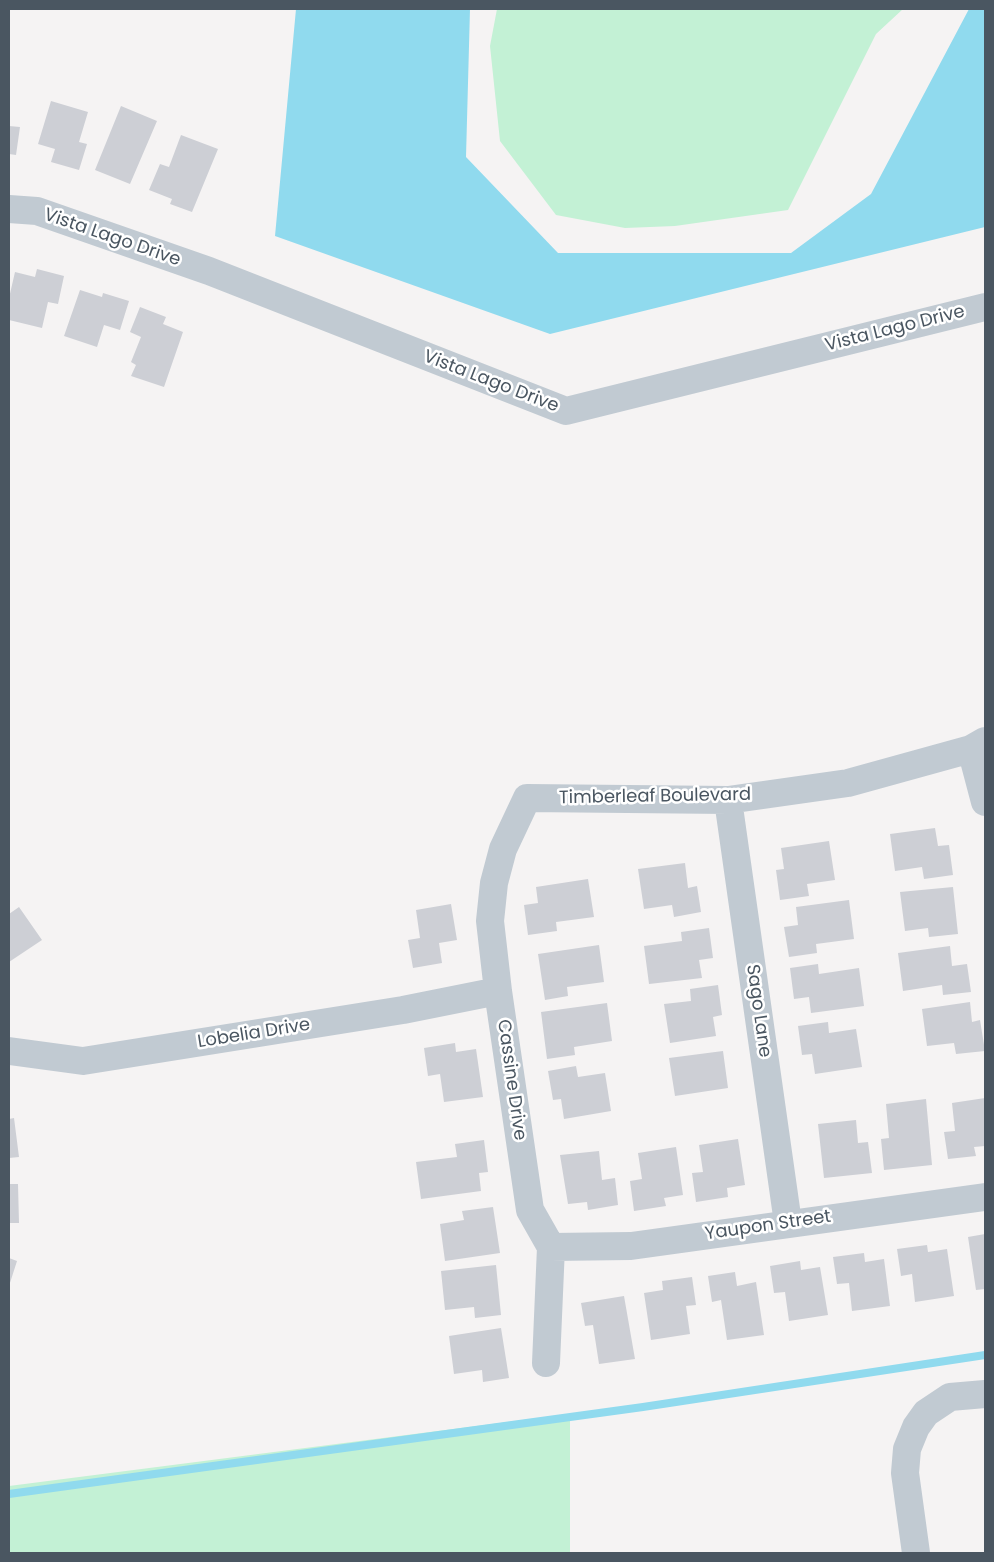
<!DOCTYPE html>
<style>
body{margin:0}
#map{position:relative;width:994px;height:1562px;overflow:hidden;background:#f5f3f3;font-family:Poppins,sans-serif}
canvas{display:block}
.frame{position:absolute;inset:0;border:10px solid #4a5661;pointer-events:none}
</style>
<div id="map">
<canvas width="994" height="1562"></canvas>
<div class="frame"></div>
</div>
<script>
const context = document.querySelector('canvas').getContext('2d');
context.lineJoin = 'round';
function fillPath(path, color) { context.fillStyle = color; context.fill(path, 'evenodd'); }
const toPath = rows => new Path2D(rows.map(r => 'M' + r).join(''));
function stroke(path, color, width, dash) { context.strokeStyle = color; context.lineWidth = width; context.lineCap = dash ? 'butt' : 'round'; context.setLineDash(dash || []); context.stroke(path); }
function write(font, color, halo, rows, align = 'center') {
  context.font = font + ' Poppins,sans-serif'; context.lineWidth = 5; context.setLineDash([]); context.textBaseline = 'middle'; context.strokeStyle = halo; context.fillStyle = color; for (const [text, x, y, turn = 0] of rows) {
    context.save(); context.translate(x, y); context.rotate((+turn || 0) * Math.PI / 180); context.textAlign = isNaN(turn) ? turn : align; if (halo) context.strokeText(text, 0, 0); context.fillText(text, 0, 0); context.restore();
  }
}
fillPath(toPath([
 [497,9,903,9,876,34,788,210,675,226,625,228,556,215,500,141,490,46],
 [570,1414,570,1553,9,1553,9,1486]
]), '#c3f1d5');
fillPath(toPath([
 [296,9,470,9,466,157,558,253,791,253,871,194,969,9,985,9,985,227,550,334,275,236]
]), '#90daee');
stroke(toPath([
 [9,1494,643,1407,985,1355]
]), '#90daee', 8);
fillPath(toPath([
 [51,101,88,112,79,142,87,144,79,170,51,162,55,149,38,144],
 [121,106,157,121,130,184,95,170],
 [9,126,20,127,16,155,9,154],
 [181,135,218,149,192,212,170,204,172,199,149,190,160,164,169,167],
 [37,269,64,276,58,304,48,302,42,328,9,320,9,298,15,272,35,277],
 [80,290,102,297,103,293,129,301,120,330,104,325,97,347,64,336],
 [140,307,166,317,163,324,183,332,164,387,131,376,136,365,131,362,141,337,130,332],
 [935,828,938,846,949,845,953,875,924,879,922,867,895,871,890,834],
 [829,841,835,880,807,884,809,896,780,900,776,870,784,869,781,848],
 [685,863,688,888,697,886,701,912,674,917,672,905,644,909,638,869],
 [588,879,594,917,556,922,557,931,528,935,524,905,538,903,536,887],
 [953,887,958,934,929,937,928,928,905,931,900,892],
 [849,900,854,939,816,944,817,953,789,957,784,927,798,925,796,907],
 [451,904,457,940,439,943,442,963,413,968,408,940,420,938,416,910],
 [19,907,42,940,9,962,9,914],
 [709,928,713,958,699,960,702,978,649,984,644,946,682,941,681,932],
 [599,945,604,982,567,987,568,996,545,1000,538,954],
 [950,946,952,966,967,964,971,992,943,995,942,985,903,991,898,953],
 [818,964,819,974,859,968,864,1006,811,1013,809,997,794,999,790,968],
 [718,985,722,1015,713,1017,716,1036,670,1043,664,1004,691,1001,690,989],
 [970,1002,972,1022,980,1020,985,1051,956,1054,954,1043,927,1046,922,1009],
 [607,1003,612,1041,574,1047,575,1055,547,1059,541,1012],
 [828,1022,829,1033,856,1029,862,1067,815,1074,812,1054,802,1055,798,1026],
 [455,1043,456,1052,476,1049,483,1097,444,1102,440,1074,428,1076,424,1048],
 [723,1051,728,1088,675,1096,669,1058],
 [576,1066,578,1077,605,1073,611,1111,564,1119,561,1099,553,1100,548,1071],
 [985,1098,985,1146,974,1147,976,1156,948,1159,944,1132,955,1131,952,1103],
 [926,1099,932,1165,884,1170,881,1139,889,1138,886,1104],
 [14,1118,19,1157,9,1158,9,1119],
 [856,1120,858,1143,868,1142,872,1173,824,1178,818,1124],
 [738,1139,745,1185,727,1188,728,1197,696,1202,692,1173,703,1172,699,1145],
 [484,1140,488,1172,479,1173,481,1191,421,1199,416,1162,457,1157,455,1144],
 [676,1147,683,1195,664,1198,666,1206,634,1211,630,1181,642,1179,638,1153],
 [599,1151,602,1180,615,1178,618,1205,588,1210,587,1202,568,1204,560,1155],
 [9,1184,18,1184,19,1223,9,1223],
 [493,1207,500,1253,445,1261,440,1224,464,1220,462,1211],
 [985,1234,985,1289,976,1290,968,1237],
 [927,1245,928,1252,947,1249,954,1296,915,1302,912,1274,901,1276,897,1249],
 [864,1253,865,1262,884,1259,890,1306,852,1311,849,1283,837,1284,833,1257],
 [9,1258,17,1261,9,1286],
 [800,1261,801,1270,820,1267,828,1315,789,1321,785,1292,774,1293,770,1266],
 [496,1265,501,1315,475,1318,474,1307,445,1310,441,1271],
 [735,1272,737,1286,756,1282,764,1335,727,1340,721,1300,712,1302,708,1276],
 [692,1277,696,1305,686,1306,690,1334,651,1340,644,1293,663,1290,662,1281],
 [624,1296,635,1359,599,1364,593,1325,585,1326,581,1303],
 [501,1328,509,1378,483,1382,482,1370,454,1374,449,1336]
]), '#cdcfd5');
stroke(toPath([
 [9,209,37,211,209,271,566,411,985,307],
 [971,749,985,802],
 [728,800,788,1223],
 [9,1051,83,1061,403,1010,498,991],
 [551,1247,631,1246,985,1197],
 [546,1363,551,1247,530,1210,498,991,490,921,494,883,503,849,527,798,728,800,848,783,971,749,985,741],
 [916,1553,905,1473,907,1449,916,1427,926,1413,950,1397,985,1394]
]), '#c1cad2', 28);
write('18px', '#4a5661', '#fff', [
 ["Vista Lago Drive",112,238,19],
 ["Vista Lago Drive",895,329,-14],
 ["Vista Lago Drive",491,382,21],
 ["Timberleaf Boulevard",655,797,-1],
 ["Sago Lane",758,1011,82],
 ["Lobelia Drive",254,1034,-9],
 ["Cassine Drive",511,1080,82],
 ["Yaupon Street",768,1226,-8]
]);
</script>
